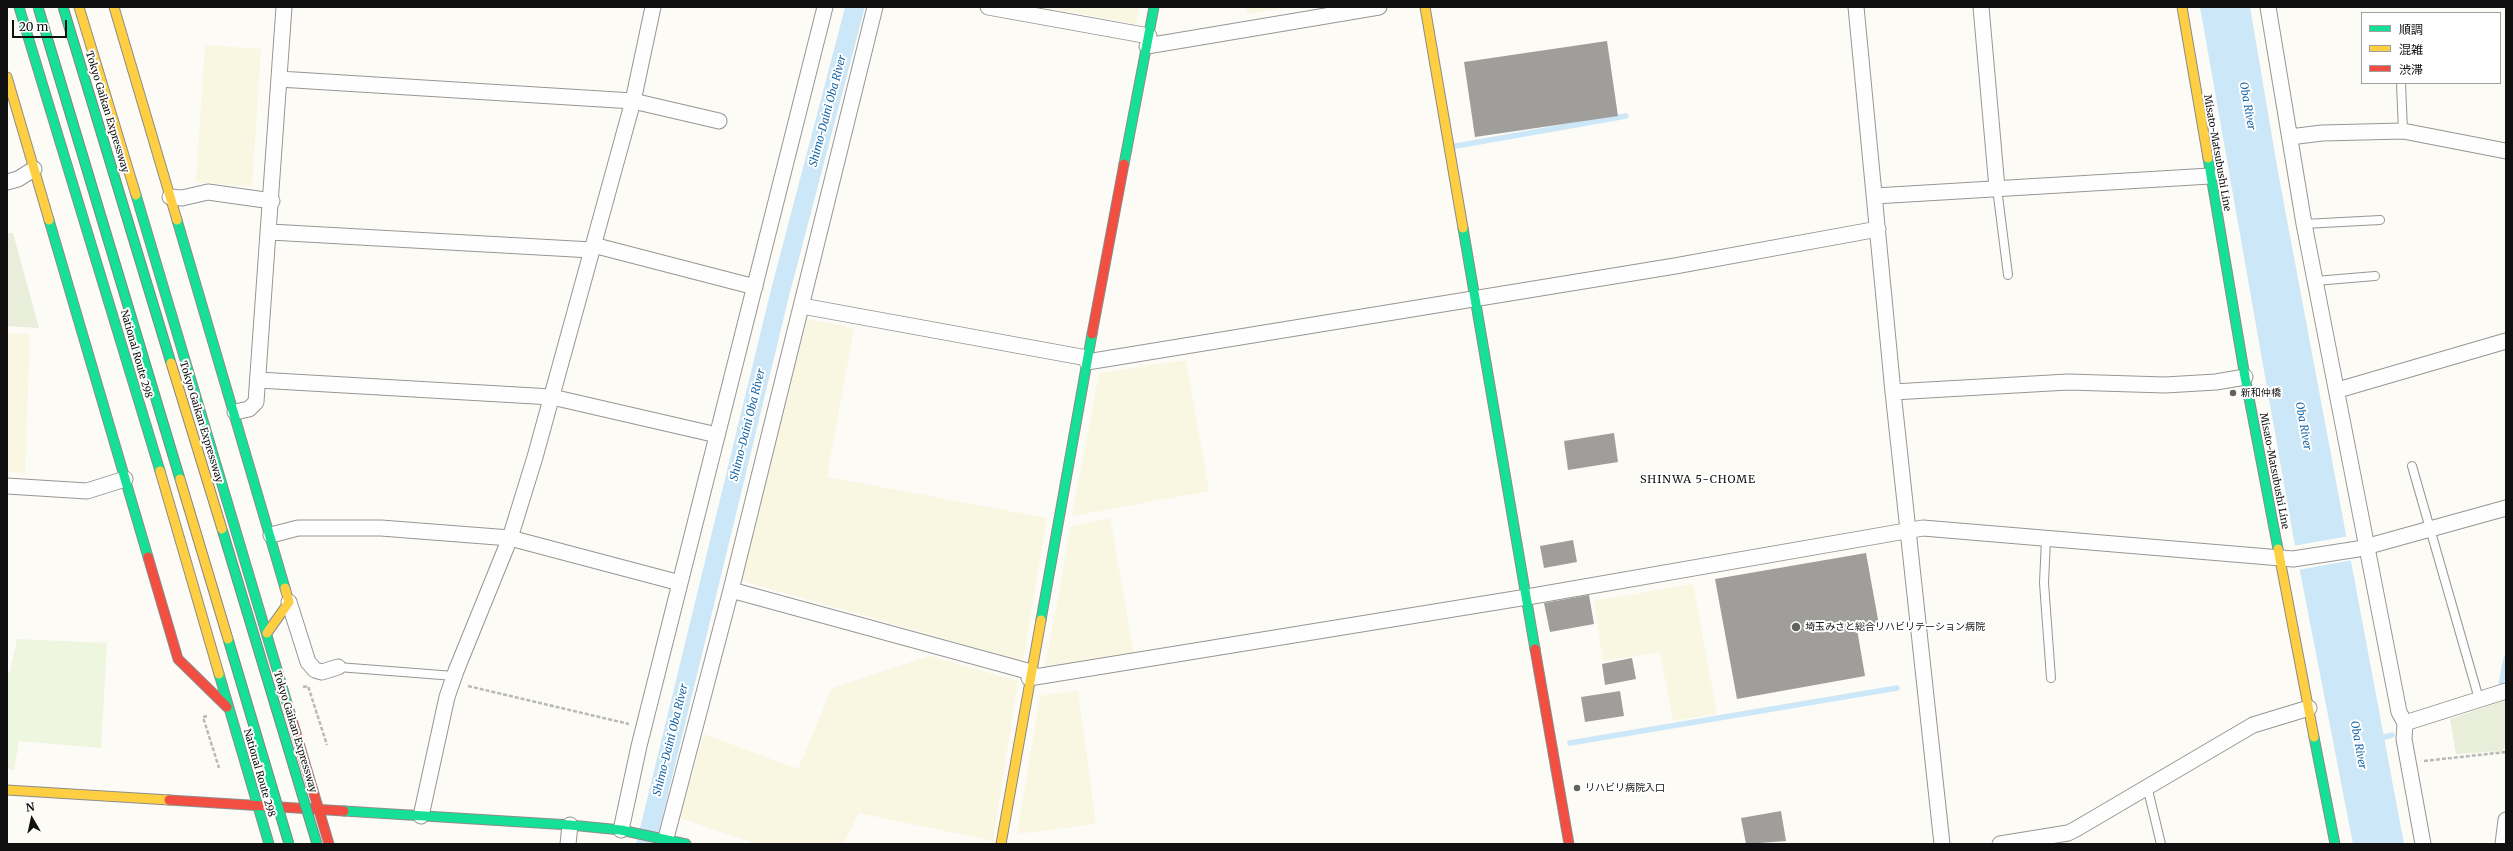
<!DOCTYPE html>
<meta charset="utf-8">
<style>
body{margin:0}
#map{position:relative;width:2513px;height:851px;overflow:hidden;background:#fcfbf6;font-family:Merriweather,"Noto Sans JP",serif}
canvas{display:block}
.frame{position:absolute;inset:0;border:8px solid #101010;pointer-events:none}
.legend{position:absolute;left:2361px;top:12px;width:140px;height:72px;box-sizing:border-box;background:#fff;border:1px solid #9f9f9f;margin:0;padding:5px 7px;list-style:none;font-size:12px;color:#101010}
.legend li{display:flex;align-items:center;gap:8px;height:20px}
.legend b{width:20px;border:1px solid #9f9f9f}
.north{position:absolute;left:12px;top:799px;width:40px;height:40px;-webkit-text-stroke:3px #fff;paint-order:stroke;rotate:351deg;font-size:11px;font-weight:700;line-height:16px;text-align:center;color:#101010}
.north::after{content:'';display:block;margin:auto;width:14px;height:18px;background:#101010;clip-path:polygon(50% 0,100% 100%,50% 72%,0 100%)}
.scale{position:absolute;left:12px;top:20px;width:55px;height:18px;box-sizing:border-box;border:2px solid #101010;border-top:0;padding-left:5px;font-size:12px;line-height:14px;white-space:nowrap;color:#101010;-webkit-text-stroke:3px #fff;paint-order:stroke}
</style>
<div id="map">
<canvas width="2513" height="851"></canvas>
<div class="frame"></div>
<ul class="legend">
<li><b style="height:5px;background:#16e098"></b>順調</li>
<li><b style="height:5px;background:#ffcf43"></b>混雑</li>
<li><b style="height:5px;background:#f24e42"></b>渋滞</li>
</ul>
<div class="north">N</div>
<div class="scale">20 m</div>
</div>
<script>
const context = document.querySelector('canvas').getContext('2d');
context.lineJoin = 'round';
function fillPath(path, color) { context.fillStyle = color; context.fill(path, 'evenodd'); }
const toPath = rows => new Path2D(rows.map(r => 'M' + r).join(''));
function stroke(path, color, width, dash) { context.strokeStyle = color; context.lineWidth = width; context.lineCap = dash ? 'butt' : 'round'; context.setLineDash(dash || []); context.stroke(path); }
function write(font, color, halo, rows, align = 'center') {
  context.font = font + ' Merriweather,"Noto Sans JP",serif'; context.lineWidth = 4; context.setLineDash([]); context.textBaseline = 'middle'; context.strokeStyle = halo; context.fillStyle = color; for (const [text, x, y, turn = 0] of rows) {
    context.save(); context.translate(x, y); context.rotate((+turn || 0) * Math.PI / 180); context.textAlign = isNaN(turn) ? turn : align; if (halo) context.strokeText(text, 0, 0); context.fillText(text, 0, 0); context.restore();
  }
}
fillPath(toPath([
 [1042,7,1139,7,1136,24],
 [1246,7,1288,7,1247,14],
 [205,45,261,49,252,187,196,182],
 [806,319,854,328,827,477,1047,518,1023,661,739,580],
 [7,333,30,334,25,473,7,472],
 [1186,360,1209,491,1072,516,1099,373],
 [1110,518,1134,655,1045,667,1071,526],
 [1693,584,1717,714,1673,721,1660,652,1603,661,1594,601],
 [930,656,1018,681,993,841,859,813,843,844,757,844,680,818,704,734,798,769,832,688],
 [1078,690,1096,824,1017,834,1040,696]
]), '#f9f7e2');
fillPath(toPath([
 [7,233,13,233,39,328,7,326],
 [2506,700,2506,739,2503,751,2456,754,2450,719]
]), '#e8eed9');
fillPath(toPath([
 [17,639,107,643,101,748,19,741,14,770,7,769,7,673,10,672]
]), '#eff6df');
fillPath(toPath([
 [2200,7,2250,7,2278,172,2404,844,2353,844,2293,535]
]), '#cce7f7');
fillPath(toPath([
 [2349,536,2353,560,2298,570,2293,546]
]), '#fcfbf6');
stroke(toPath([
 [1456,146,1626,116],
 [2501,685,2506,659],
 [2377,739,2392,735],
 [1570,743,1897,688]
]), '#cce7f7', 5.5);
stroke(toPath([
 [646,844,780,293,855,7]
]), '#cce7f7', 19);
fillPath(toPath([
 [1607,41,1618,116,1475,137,1464,62],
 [1614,433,1618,462,1568,470,1564,441],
 [1573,540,1577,562,1544,568,1540,546],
 [1866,553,1879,625,1857,629,1865,676,1737,699,1715,579],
 [1589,595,1594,624,1550,632,1544,603],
 [1632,658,1636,679,1605,685,1602,664],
 [1620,691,1624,716,1585,722,1581,697],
 [1781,811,1786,841,1746,844,1741,818]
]), '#a09e9b');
const lane = toPath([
 [2401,83,2403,131],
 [1997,188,2008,275],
 [2304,224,2380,220],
 [2315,281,2375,276],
 [2412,466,2479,699],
 [2046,539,2044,583,2051,678],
 [338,667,454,676],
 [2147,786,2161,844]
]);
const street = toPath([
 [988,7,1149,36],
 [1856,7,1893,392,1942,844],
 [1981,7,1997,188],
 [2268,7,2304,224,2399,712,2405,723,2404,739,2423,844],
 [1147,46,1379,7],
 [279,79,633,101,719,121],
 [2290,137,2322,133,2403,131,2506,151],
 [7,182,18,179,34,169],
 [1875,196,2210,176],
 [170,197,182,198,208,192,272,201],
 [270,232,592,250],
 [593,245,755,287],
 [802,306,1087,358],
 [1087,362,1675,266,1878,229],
 [258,380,552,397,717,435],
 [2338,390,2506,341],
 [1893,392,2068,382,2165,385,2216,382,2245,377],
 [235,412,249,409,256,402,284,7],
 [7,486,87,491,125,479],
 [271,535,298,528,381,528,510,538,680,583],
 [731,590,1031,672],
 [289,602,308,662,315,670,322,672,338,667],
 [1029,678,1527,597,1923,528,2293,559,2358,549,2506,508],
 [2405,723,2506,691],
 [421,816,447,697,456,671,510,538,535,457,633,101,653,7],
 [621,830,639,746,825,7],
 [666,838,731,590,875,7],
 [568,844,570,825],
 [2000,844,2068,833,2076,829,2253,725,2309,708],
 [2503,844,2506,820]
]);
const fast = toPath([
 [19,7,160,471],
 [2208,158,2245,377,2278,549],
 [1124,164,1154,7],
 [136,195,290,713],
 [49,220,148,557],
 [177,220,285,588],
 [1463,228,1535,649],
 [1041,620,1092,334],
 [219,674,269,844],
 [2314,737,2335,844],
 [344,811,570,825,621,830,686,844]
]);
const slow = toPath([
 [79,7,136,195],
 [114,7,177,220],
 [1425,7,1463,228],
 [2182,7,2208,158],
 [7,77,49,220],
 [160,471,219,674],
 [2278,549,2314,737],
 [267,633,289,602,285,588],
 [7,790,169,800],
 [1001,844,1041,620]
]);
const jam = toPath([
 [1092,334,1124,164],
 [148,557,178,659,227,707],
 [1535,649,1569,844],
 [290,713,329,844],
 [169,800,344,811]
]);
stroke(lane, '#969694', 10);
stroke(street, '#969694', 17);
stroke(fast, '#8d8c8a', 11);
stroke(slow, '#8d8c8a', 11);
stroke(jam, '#8d8c8a', 11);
stroke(toPath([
 [468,686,629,724],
 [303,687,308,686,327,745],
 [207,716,203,717,219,768],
 [2424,761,2506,752]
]), '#b9b9b8', 2.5, [4, 2]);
stroke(lane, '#fffefe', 8);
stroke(street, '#fffefe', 15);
stroke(fast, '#16e098', 9);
stroke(slow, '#ffcf43', 9);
stroke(jam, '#f24e42', 9);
const fastBridge = toPath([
 [38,7,180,479],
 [63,7,171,363],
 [222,529,317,844],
 [228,639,289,844]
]);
const slowBridge = toPath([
 [171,363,222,529],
 [180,479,228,639]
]);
stroke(fastBridge, '#848381', 11, []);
stroke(slowBridge, '#848381', 11, []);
stroke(fastBridge, '#16e098', 9);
stroke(slowBridge, '#ffcf43', 9);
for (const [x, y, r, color] of [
 [2233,393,4,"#636260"],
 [1796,627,5,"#636260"],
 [1577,788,4,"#636260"]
]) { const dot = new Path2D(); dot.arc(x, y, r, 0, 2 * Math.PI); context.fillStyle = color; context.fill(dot); stroke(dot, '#fff', 1.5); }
write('10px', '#101010', '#fff', [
 ["Tokyo Gaikan Expressway",107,112,73],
 ["Misato-Matsubushi Line",2217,153,80],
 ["National Route 298",136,354,74],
 ["Tokyo Gaikan Expressway",201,422,73],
 ["Misato-Matsubushi Line",2274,471,79],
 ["Tokyo Gaikan Expressway",295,732,73],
 ["National Route 298",259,773,74]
]);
write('10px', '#101010', '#fff', [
 ["新和仲橋",2241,393],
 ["埼玉みさと総合リハビリテーション病院",1805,627],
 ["リハビリ病院入口",1585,788]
], 'left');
write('italic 11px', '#1565a6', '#fff', [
 ["Oba River",2247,106,80],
 ["Shimo-Daini Oba River",828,111,-75],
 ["Shimo-Daini Oba River",748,425,-76],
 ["Oba River",2303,426,80],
 ["Shimo-Daini Oba River",671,740,-76],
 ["Oba River",2358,745,80]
]);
context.letterSpacing = '1px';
write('11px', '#101010', '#fff', [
 ["SHINWA 5-CHOME",1698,480]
]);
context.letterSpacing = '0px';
</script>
